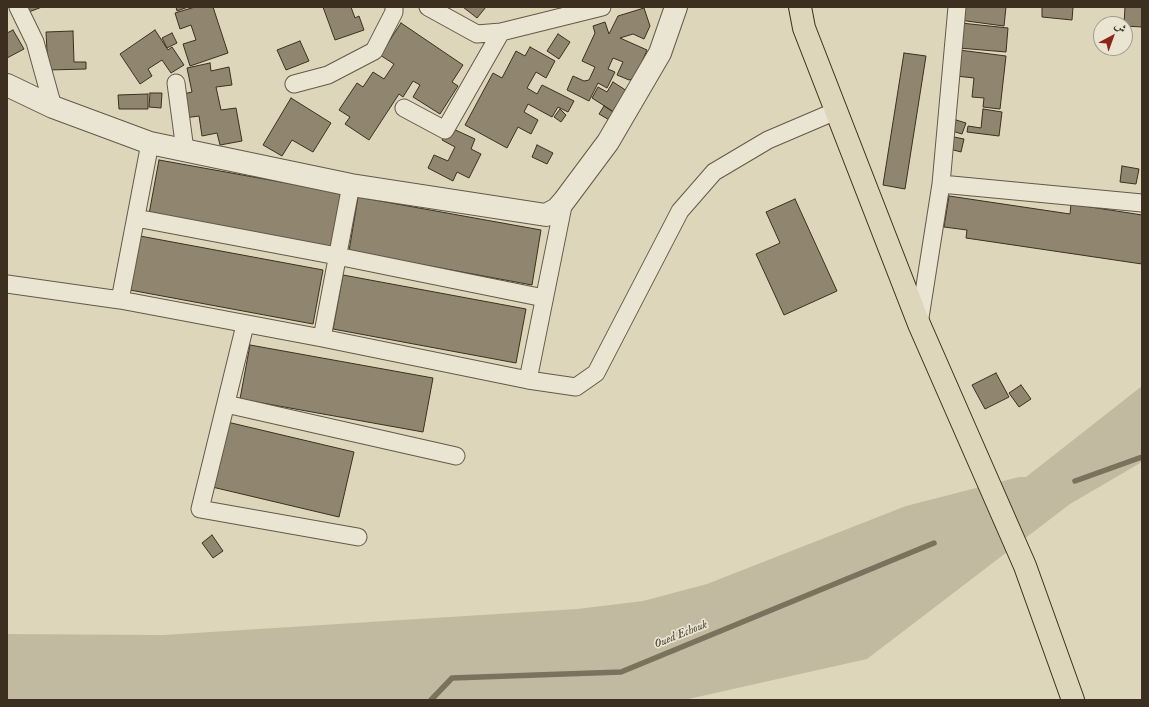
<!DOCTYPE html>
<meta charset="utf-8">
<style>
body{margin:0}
#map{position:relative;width:1149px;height:707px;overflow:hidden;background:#ded6bb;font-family:"IM FELL English",Amiri,serif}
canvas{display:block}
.frame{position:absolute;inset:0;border:8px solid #3c2f1f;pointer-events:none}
.north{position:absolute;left:1093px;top:16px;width:40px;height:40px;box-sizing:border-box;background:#eae4d3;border:1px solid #a49c8b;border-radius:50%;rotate:41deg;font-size:11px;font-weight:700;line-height:16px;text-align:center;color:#3c2f1f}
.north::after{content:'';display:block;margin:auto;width:14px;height:18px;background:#8f2418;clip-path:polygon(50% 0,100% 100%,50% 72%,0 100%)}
</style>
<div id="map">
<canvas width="1149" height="707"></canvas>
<div class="frame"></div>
<div class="north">ش</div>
</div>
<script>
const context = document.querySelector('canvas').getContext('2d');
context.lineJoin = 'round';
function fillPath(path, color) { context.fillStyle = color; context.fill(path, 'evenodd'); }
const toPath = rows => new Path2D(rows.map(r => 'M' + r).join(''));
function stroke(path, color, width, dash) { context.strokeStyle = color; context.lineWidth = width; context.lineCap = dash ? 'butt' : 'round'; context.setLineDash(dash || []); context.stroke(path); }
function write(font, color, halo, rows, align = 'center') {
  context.font = font + ' "IM FELL English",serif'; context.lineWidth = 3.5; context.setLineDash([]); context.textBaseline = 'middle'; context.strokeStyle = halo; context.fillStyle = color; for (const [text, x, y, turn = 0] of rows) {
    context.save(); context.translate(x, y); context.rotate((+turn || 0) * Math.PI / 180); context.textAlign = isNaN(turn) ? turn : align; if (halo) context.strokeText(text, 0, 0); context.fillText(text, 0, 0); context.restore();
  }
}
fillPath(toPath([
 [1142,386,1142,462,1070,504,867,659,684,700,7,700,7,634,163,635,577,609,643,601,707,584,906,506,1019,477,1026,477]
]), '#c2baa0');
stroke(toPath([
 [1075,481,1142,457],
 [431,700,452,678,621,672,934,543]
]), '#7c715d', 5.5);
const building = toPath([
 [23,7,42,7,26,13,23,7],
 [176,7,188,7,177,11,176,7],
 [195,7,213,7,228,53,190,66,183,44,196,40,191,25,180,29,175,13,195,7],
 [323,7,351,7,355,18,359,16,364,30,335,40,323,7],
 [463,7,486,7,477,18,463,7],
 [961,7,1006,7,1004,26,959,20,961,7],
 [1042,7,1073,7,1072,20,1042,17,1042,7],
 [1125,7,1142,7,1142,27,1125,26,1124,24,1125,7],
 [644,8,650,26,644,39,633,34,620,38,647,50,635,78,629,80,617,75,623,62,613,58,608,69,615,72,607,88,598,83,589,101,567,90,573,76,584,81,589,80,595,67,582,61,595,33,593,26,605,22,609,34,618,16,644,8],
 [401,23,463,65,452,82,458,86,440,114,413,97,420,85,413,81,403,97,399,94,369,140,345,124,350,117,339,110,357,83,363,87,373,72,384,79,394,64,380,55,401,23],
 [961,23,1008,28,1006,52,959,48,961,23],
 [13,30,24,49,7,58,7,33,13,30],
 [155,30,168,50,172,47,184,65,171,73,162,60,148,69,152,76,140,84,120,54,155,30],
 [73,31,74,62,86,62,86,69,48,70,46,32,73,31],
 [172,33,177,43,167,48,162,38,172,33],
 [558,34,570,42,559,59,547,51,558,34],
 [300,41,309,61,286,70,277,50,300,41],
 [530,47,555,61,546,78,536,72,527,88,537,94,542,85,574,101,568,112,558,107,552,117,528,104,524,112,538,120,531,134,518,127,507,148,465,125,493,73,502,78,516,51,525,56,530,47],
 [959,50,1006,56,1000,109,983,107,984,98,972,97,974,78,956,76,959,50],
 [904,53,926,56,905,189,883,185,904,53],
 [210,63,211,71,229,67,232,85,216,87,221,110,236,108,242,141,220,145,217,133,202,136,199,116,184,118,179,95,192,92,187,68,210,63],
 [613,82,627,91,614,112,592,98,598,87,607,92,613,82],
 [150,93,162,93,161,108,149,107,150,93],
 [148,94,148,109,119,109,118,95,148,94],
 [291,98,331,123,313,152,292,140,282,156,263,145,291,98],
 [604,106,616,114,611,121,599,114,604,106],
 [560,109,566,115,561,122,554,117,560,109],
 [983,109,1002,112,999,136,967,132,968,126,981,128,983,109],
 [956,120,966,123,962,134,952,131,956,120],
 [449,127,475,139,471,149,481,154,469,178,457,172,453,181,428,168,434,155,448,161,455,147,442,140,449,127],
 [954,137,964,139,961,152,950,149,954,137],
 [537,145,553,153,547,164,532,157,537,145],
 [159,160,342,193,332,247,149,214,159,160],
 [1122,166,1139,169,1136,184,1120,182,1122,166],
 [949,196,1070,214,1071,204,1142,215,1142,264,966,238,967,230,944,227,949,196],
 [358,197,541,230,532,285,349,251,358,197],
 [795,199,837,291,784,315,756,254,780,243,766,212,795,199],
 [140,236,323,270,313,324,130,290,140,236],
 [343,275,526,309,516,363,333,329,343,275],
 [250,345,433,378,423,432,240,399,250,345],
 [996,373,1009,397,985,409,972,385,996,373],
 [1021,385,1031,399,1019,407,1009,393,1021,385],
 [223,421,354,452,339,517,208,486,223,421],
 [212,535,223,551,213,558,202,543,212,535]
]);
fillPath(building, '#908670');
stroke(building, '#3c2f1f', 1);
const minor = toPath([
 [18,7,35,42,53,107],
 [428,7,477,34,501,32,602,7],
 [176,83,185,150],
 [294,84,328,75,374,51,394,12,394,7],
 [404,108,445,130,501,32],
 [941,184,1142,203],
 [136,218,337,256,544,298],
 [7,284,120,300,322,338,528,380,576,387,596,373,680,211,714,172,768,140,836,111],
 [120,300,150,143],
 [919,324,941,184,957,7],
 [245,325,200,509,358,537],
 [322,338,351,185],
 [528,380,564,201],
 [226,404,456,456]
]);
const tertiary = toPath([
 [7,85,53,107,150,143,351,185,546,215,557,209,564,201,608,142,660,53,676,7]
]);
const primary = toPath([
 [800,7,804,28,919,324,1025,566,1073,700]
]);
stroke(minor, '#645946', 19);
stroke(tertiary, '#645946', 24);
stroke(primary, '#3c2f1f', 24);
stroke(minor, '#eae4d3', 17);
stroke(tertiary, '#eae4d3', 22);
stroke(primary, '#ded6bb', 22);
write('italic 12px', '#574a39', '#eae4d3', [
 ["Oued Echouk",681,635,-22]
]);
</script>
